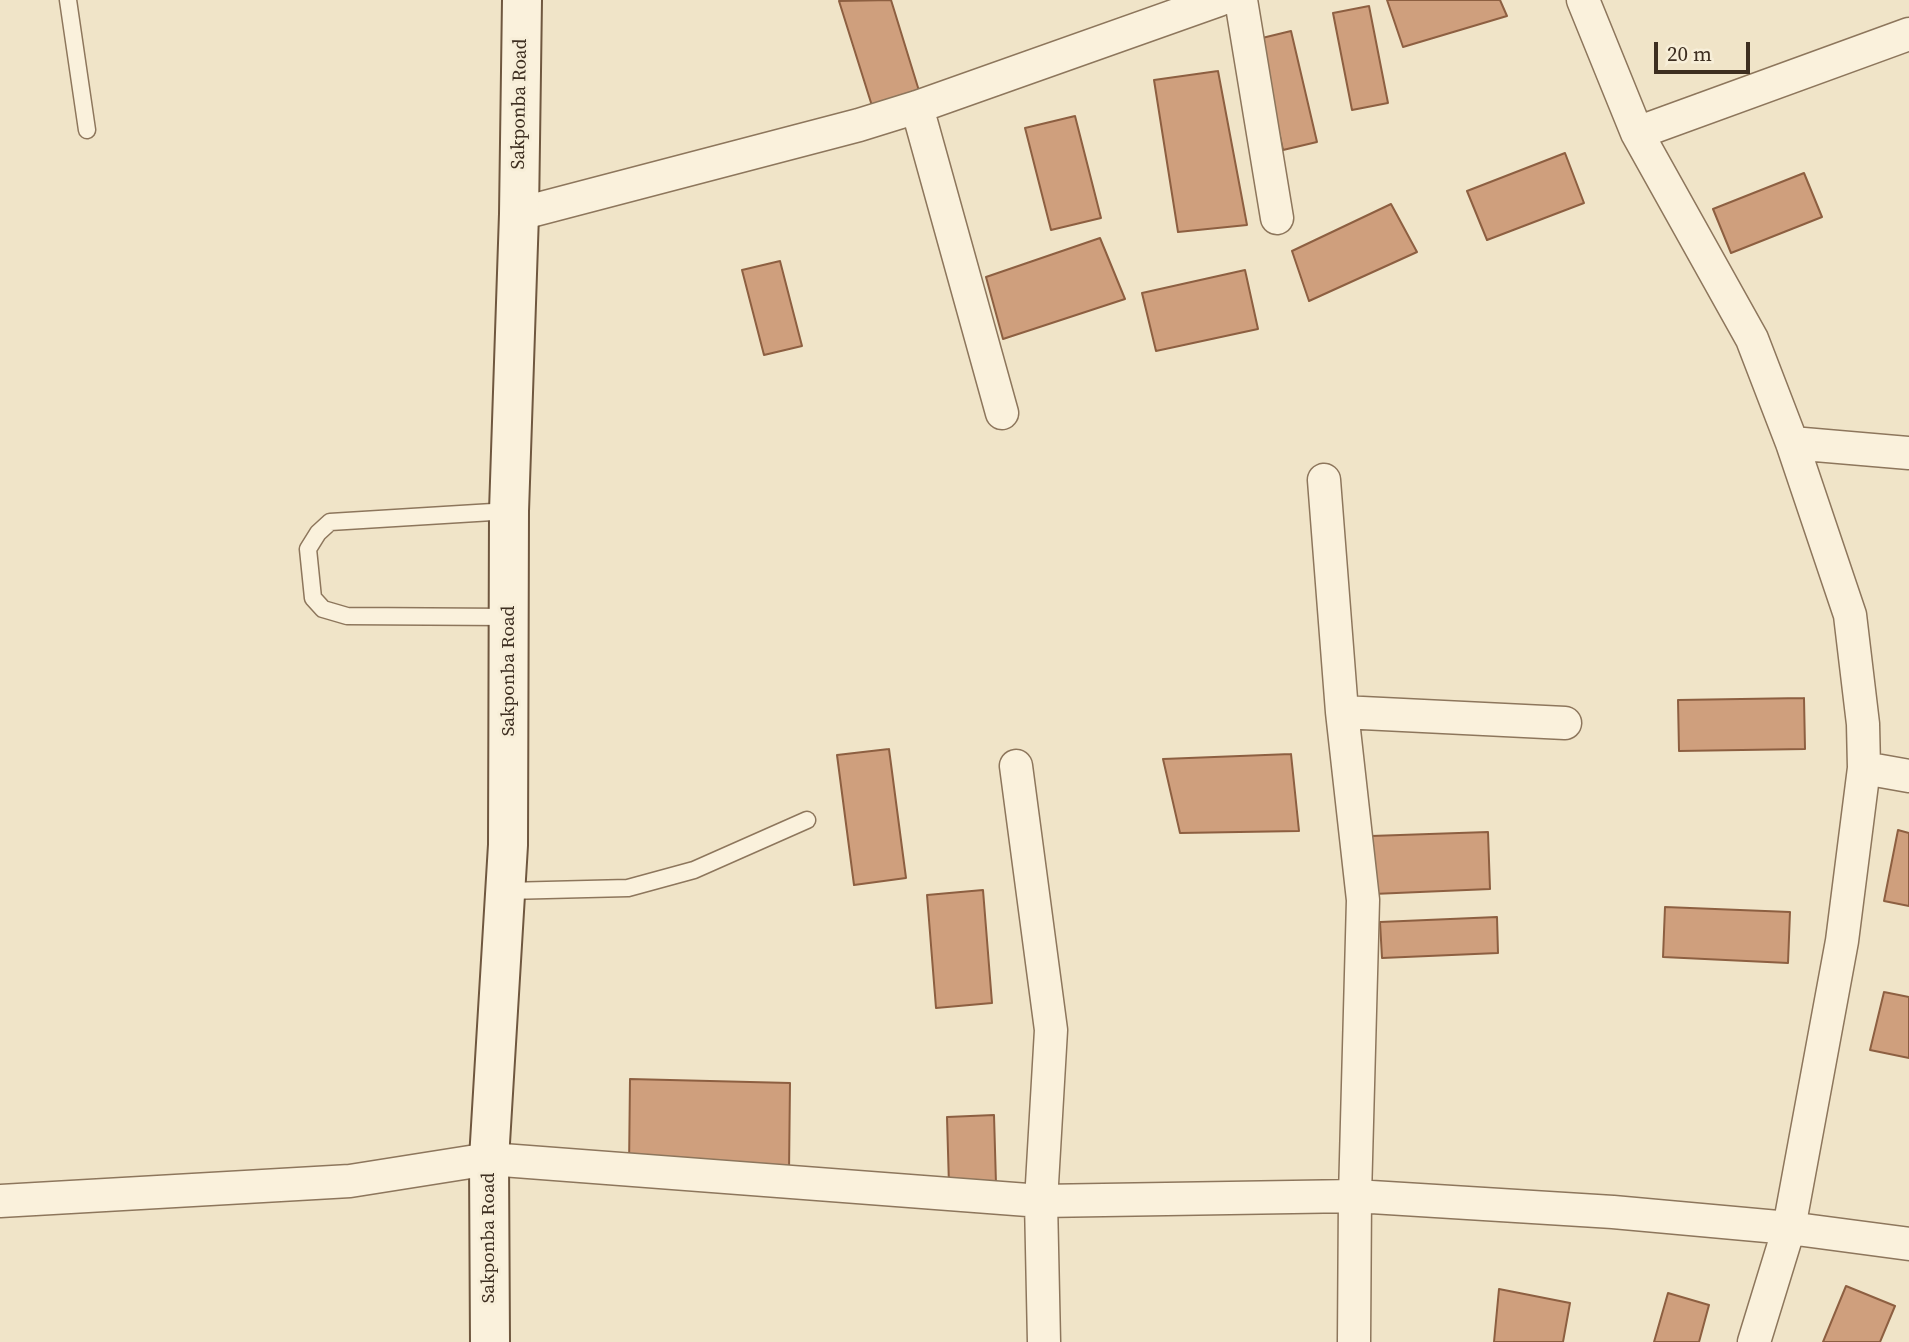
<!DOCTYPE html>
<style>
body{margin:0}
#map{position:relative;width:1909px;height:1342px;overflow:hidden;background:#f0e4c8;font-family:"Source Serif 4",serif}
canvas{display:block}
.scale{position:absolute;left:1654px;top:42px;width:96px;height:32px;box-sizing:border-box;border:4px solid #3d2e20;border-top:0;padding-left:9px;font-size:21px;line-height:24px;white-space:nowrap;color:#3d2e20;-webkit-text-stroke:5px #f7eed8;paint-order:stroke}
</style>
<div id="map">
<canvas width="1909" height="1342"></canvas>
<div class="scale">20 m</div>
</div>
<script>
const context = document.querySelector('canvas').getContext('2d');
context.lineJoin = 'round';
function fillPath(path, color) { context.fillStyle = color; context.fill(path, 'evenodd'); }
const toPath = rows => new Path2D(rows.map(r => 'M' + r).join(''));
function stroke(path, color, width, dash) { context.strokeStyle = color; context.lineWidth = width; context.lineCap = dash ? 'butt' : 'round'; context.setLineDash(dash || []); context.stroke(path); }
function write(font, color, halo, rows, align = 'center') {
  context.font = font + ' "Source Serif 4",serif'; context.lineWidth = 6; context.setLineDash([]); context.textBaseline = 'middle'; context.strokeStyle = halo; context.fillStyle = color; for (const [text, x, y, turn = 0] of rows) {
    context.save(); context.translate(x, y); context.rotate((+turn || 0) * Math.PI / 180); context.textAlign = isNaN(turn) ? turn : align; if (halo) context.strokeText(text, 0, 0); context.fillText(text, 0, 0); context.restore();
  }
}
const building = toPath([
 [891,0,920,94,873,109,839,1,891,0],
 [1387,0,1500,0,1507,16,1403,47,1387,0],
 [1369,6,1388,103,1352,110,1333,13,1369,6],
 [1291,31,1317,142,1283,150,1258,39,1291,31],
 [1218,71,1247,225,1178,232,1154,80,1218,71],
 [1075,116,1101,218,1051,230,1025,128,1075,116],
 [1565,153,1584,203,1487,240,1467,191,1565,153],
 [1804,173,1822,217,1731,253,1713,209,1804,173],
 [1391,204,1417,252,1309,301,1292,251,1391,204],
 [1100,238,1125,299,1003,339,986,277,1100,238],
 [780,261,802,346,764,355,742,270,780,261],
 [1245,270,1258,329,1156,351,1142,293,1245,270],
 [1804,698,1805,749,1679,751,1678,700,1804,698],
 [889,749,906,878,854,885,837,755,889,749],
 [1291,754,1299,831,1180,833,1163,759,1291,754],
 [1898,830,1909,833,1909,906,1884,901,1898,830],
 [1488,832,1490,889,1373,894,1371,836,1488,832],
 [983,890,992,1003,936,1008,927,895,983,890],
 [1665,907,1790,912,1788,963,1663,957,1665,907],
 [1497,917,1498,953,1382,958,1380,922,1497,917],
 [1884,992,1909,997,1909,1058,1870,1050,1884,992],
 [630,1079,790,1083,789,1173,629,1169,630,1079],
 [994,1115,996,1184,949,1186,947,1117,994,1115],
 [1846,1286,1895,1306,1880,1342,1823,1342,1846,1286],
 [1499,1289,1570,1303,1563,1342,1494,1342,1499,1289],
 [1668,1293,1709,1305,1699,1342,1654,1342,1668,1293]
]);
fillPath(building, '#cf9f7d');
stroke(building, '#8d5f41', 2);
const lane = toPath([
 [68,0,87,130],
 [509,617,347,616,323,609,313,598,308,549,318,533,330,522,509,511],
 [506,891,628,888,694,870,807,820]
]);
const street = toPath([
 [1241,0,1277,218],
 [1583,0,1637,133,1752,339,1792,443,1850,615,1863,724,1864,768,1842,941,1789,1228,1754,1342],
 [917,107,1002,413],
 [1637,133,1909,34],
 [519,214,859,125,917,107,1219,0],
 [1792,443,1909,453],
 [1324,480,1342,712,1363,900,1355,1196,1354,1342],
 [1342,712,1565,723],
 [1016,766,1051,1030,1041,1201,1044,1342],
 [1864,768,1909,776],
 [0,1201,350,1181,489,1159,1041,1201,1355,1196,1613,1212,1789,1228,1909,1244]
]);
const secondary = toPath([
 [490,1342,489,1159,508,845,509,511,519,214,522,0]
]);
stroke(lane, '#8d765c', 19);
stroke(street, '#8d765c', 35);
stroke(secondary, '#6f573f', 42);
stroke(lane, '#faf1dc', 16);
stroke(street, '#faf1dc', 32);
stroke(secondary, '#faf1dc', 38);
write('19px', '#3d2e20', '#f7eed8', [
 ["Sakponba Road",520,104,-89],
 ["Sakponba Road",509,671,-90],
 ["Sakponba Road",489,1238,-90]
]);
</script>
